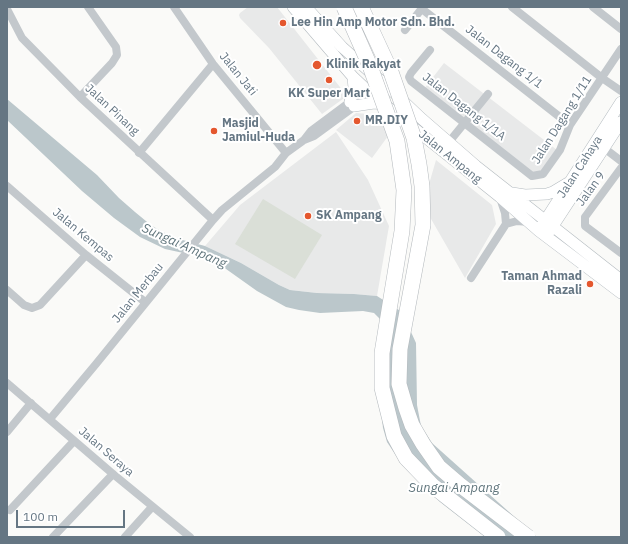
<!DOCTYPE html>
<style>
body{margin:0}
#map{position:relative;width:628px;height:544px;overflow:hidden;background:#fafaf8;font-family:"IBM Plex Sans",sans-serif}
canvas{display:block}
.frame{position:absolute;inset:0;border:8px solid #657683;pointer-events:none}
.scale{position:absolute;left:16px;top:510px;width:109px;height:18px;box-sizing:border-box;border:2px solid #657683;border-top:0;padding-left:5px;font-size:12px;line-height:14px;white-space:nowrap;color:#657683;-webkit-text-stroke:3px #fff;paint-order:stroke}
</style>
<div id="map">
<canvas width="628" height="544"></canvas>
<div class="frame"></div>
<div class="scale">100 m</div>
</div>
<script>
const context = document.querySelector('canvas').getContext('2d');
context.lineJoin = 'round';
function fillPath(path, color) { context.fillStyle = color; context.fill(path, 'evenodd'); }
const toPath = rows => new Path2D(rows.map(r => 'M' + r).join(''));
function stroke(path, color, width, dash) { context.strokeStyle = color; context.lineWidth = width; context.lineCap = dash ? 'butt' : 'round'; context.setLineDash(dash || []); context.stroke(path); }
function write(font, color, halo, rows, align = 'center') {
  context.font = font + ' "IBM Plex Sans",sans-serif'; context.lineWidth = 4; context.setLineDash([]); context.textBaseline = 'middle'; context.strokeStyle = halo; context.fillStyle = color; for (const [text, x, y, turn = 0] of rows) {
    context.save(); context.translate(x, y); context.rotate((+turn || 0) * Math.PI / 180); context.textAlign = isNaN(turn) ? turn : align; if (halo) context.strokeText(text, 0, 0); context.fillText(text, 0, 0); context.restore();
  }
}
fillPath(toPath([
 [248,7,277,7,347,96,322,114,269,48,240,18,239,15,240,13],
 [444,63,557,150,542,171,533,173,424,89],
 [356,113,368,114,391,132,372,158,336,130],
 [336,132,368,180,389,226,377,296,354,294,317,293,290,290,279,285,241,263,205,246,240,205],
 [436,160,492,205,496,224,465,278,423,205]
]), '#e8e9e9');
fillPath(toPath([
 [263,199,322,235,295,279,235,244]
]), '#dadfd7');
fillPath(toPath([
 [7,99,97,175,119,198,135,212,152,226,163,232,175,238,205,246,241,263,279,285,290,290,317,293,354,294,377,296,402,312,416,343,417,405,421,426,432,443,537,537,485,537,440,502,403,466,387,442,383,428,380,400,381,326,380,319,374,313,363,311,320,313,299,310,286,307,257,291,219,264,211,259,165,249,140,237,114,218,82,191,7,120]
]), '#bbc7cb');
const secondary = toPath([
 [293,7,353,77,369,92,500,197,539,231,621,293],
 [306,7,342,47,370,72,385,84,422,119,476,166,621,280],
 [350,102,354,88,353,77],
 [354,106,374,103,384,104],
 [512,193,525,195,547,194,553,192,568,183],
 [541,227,621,102],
 [549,232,621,122]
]);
stroke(secondary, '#b3babf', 12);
stroke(toPath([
 [174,7,213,64,286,153],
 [512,7,602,78,621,91],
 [593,7,621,29],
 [7,9,22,38,80,97,213,220],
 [422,9,570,125],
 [405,30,423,7],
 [430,50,411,73,409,77,411,81,532,176,543,174,560,150,570,125,621,49],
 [80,97,112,63,117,55,116,47,88,7],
 [304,140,311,131,362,93,369,92],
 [449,142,488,94],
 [604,148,621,161],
 [139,153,213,64],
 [621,168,585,217,585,226,621,253],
 [7,186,86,255,145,302],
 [500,198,505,213,506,224],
 [471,278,506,224,517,221,529,222],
 [7,290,24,305,32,308,40,305,86,255],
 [7,383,113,474,190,537],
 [50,419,96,364,213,220,222,210,275,167,286,153,304,140,314,136,366,98,369,92],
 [7,432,31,403],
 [10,510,74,441],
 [53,537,113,474],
 [125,537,152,507]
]), '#c3c8cc', 8);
stroke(secondary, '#fff', 11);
const highwayBridge = toPath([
 [344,7,370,66,397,141,404,190,402,231,382,353,382,388,394,436,406,458,433,486,498,537],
 [361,7,391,72,414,138,419,164,422,186,423,225,400,349,399,384,406,408,412,425,423,444,439,467,460,485,528,537]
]);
stroke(highwayBridge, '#b4b9bd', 16, []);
stroke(highwayBridge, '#fff', 15);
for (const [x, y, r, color] of [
 [283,23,4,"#e4572e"],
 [317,65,5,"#e4572e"],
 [329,80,4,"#e4572e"],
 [357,121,4,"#e4572e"],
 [214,131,4,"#e4572e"],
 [308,216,4,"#e4572e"],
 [590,284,4,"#e4572e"]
]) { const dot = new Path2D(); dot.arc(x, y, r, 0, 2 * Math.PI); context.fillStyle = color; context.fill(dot); stroke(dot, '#fff', 1.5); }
write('bold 12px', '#657683', '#fff', [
 ["Lee Hin Amp Motor Sdn. Bhd.",291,23],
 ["Klinik Rakyat",326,65],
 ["KK Super Mart",329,94,"center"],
 ["MR.DIY",365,121],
 ["Masjid",222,124],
 ["Jamiul-Huda",222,138],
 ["SK Ampang",316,216],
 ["Taman Ahmad",582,277,"right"],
 ["Razali",582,291,"right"]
], 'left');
write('12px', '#657683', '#fff', [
 ["Jalan Dagang 1/1",504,57,38],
 ["Jalan Jati",238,74,51],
 ["Jalan Dagang 1/1A",464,107,38],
 ["Jalan Pinang",112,110,43],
 ["Jalan Dagang 1/11",562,120,-58],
 ["Jalan Ampang",450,157,39],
 ["Jalan Cahaya",580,167,-57],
 ["Jalan 9",591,189,-54],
 ["Jalan Kempas",83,235,40],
 ["Jalan Merbau",138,293,-51],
 ["Jalan Seraya",106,452,41]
]);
write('italic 13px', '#60757c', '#fff', [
 ["Sungai Ampang",184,246,24],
 ["Sungai Ampang",454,488]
]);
</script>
